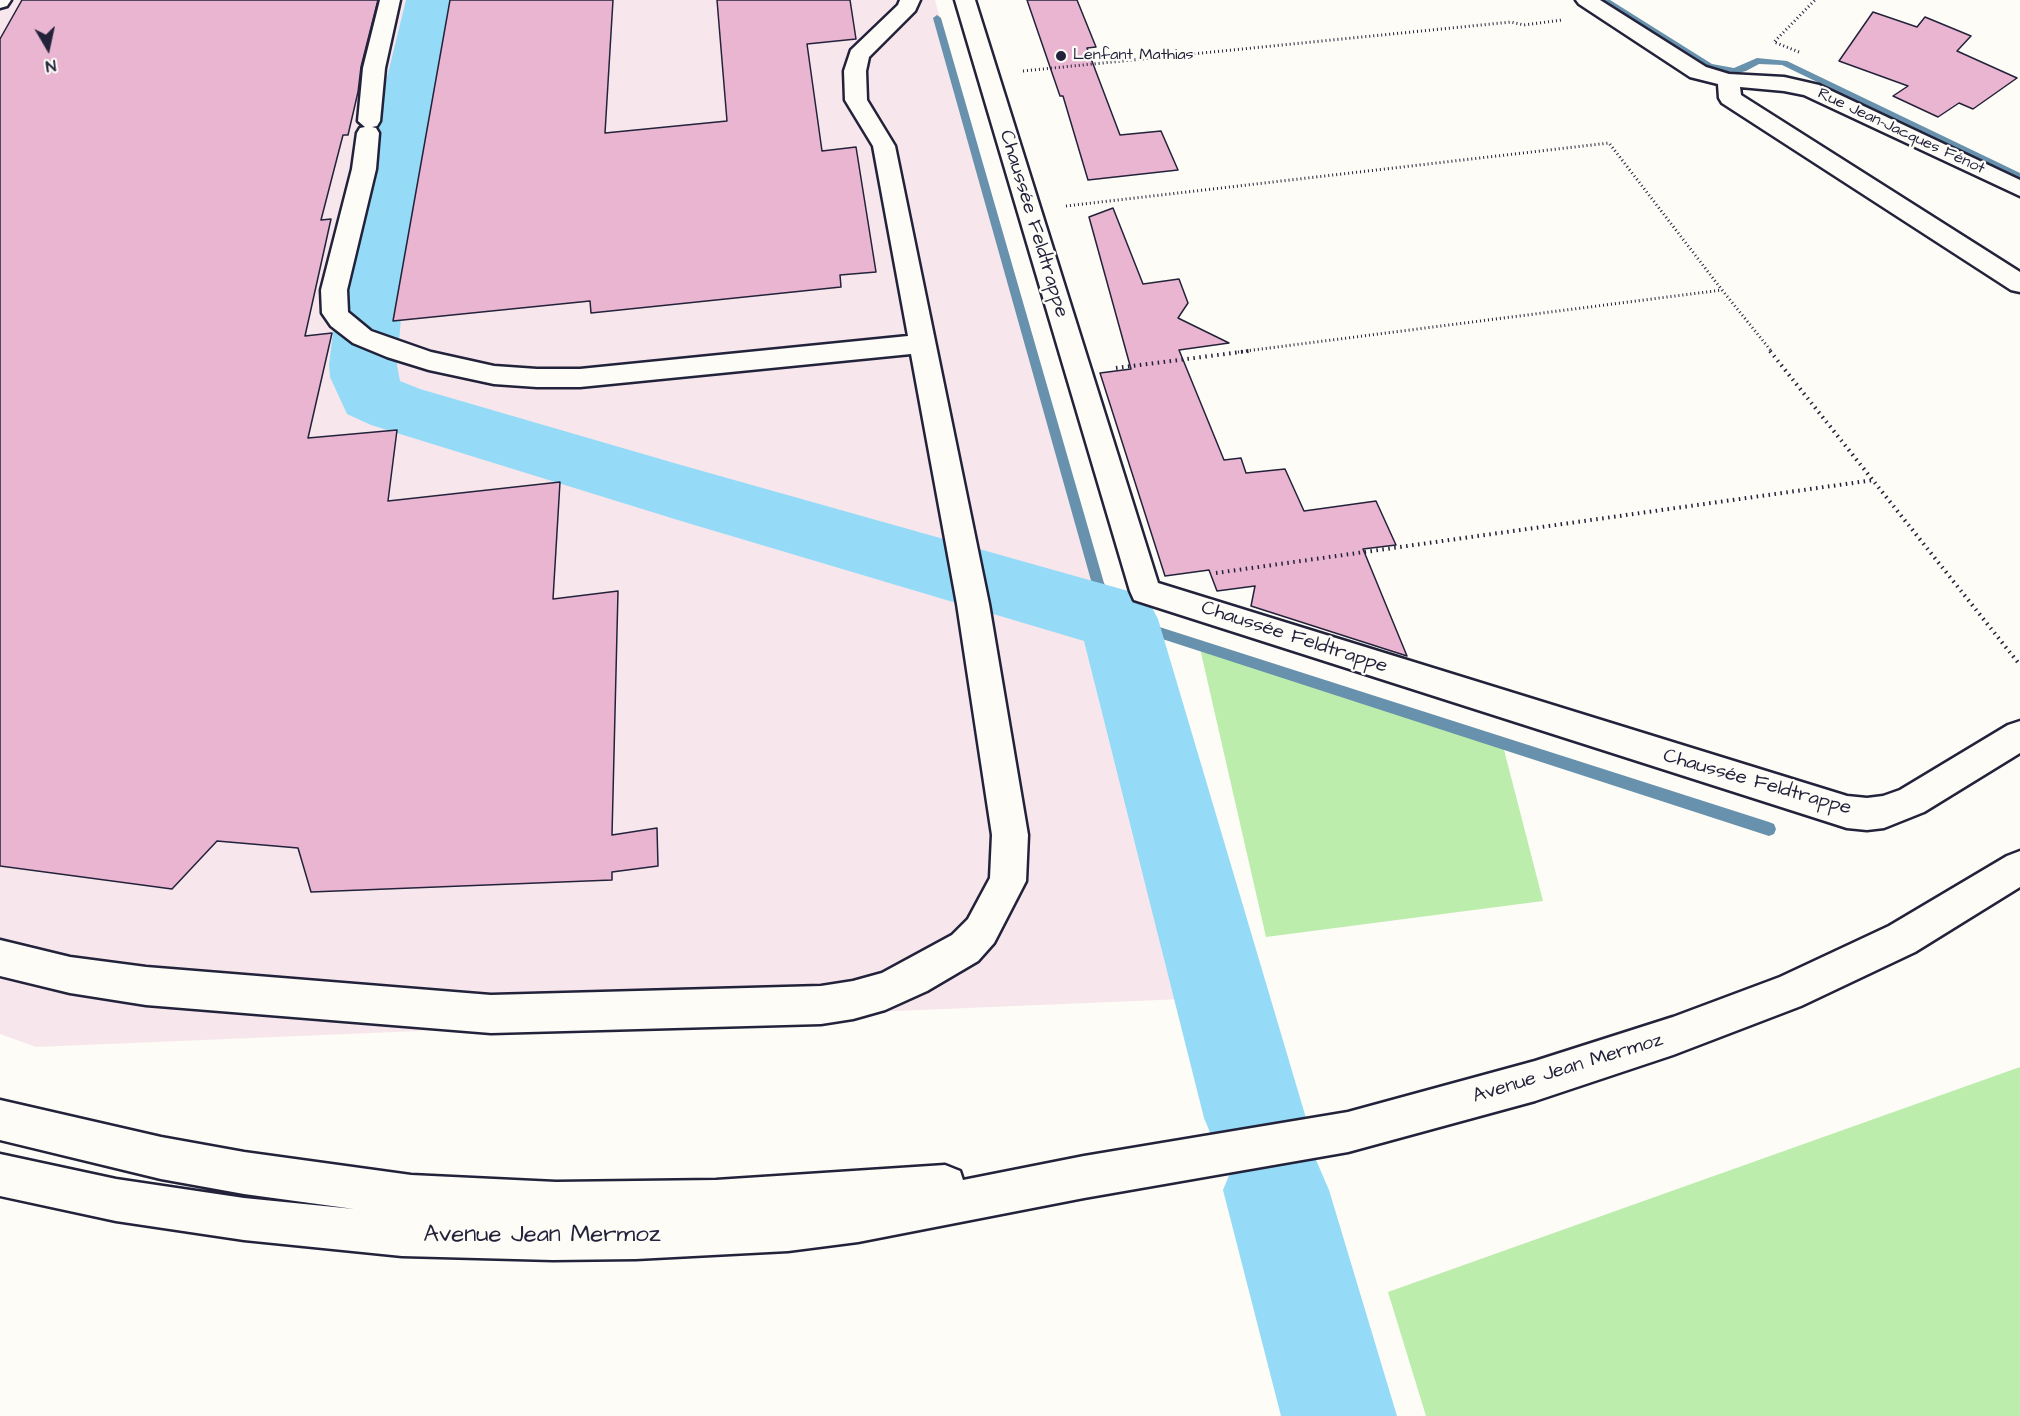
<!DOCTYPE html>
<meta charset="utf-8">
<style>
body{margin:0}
#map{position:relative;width:2020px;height:1416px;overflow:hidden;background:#fdfcf7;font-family:"Architects Daughter",sans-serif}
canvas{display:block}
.north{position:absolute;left:18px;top:18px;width:60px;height:60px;-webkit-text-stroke:4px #fdfcf7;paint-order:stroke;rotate:171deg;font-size:16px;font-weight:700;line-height:24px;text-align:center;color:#22223b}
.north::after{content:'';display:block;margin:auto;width:21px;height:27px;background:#22223b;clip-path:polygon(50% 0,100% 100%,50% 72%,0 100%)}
</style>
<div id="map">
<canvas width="2020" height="1416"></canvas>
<div class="north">N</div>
</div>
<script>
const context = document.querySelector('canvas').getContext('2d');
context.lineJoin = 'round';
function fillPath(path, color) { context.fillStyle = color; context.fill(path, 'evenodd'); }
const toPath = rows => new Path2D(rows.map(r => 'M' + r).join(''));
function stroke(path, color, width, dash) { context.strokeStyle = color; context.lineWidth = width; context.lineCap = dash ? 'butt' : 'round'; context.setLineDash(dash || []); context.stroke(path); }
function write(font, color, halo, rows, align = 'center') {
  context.font = font + ' "Architects Daughter",sans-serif'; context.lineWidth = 4.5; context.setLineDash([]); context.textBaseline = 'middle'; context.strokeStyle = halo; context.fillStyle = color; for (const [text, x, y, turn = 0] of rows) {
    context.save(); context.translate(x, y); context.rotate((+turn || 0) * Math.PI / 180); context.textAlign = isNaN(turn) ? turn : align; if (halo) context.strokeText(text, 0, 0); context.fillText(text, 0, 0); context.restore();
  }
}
fillPath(toPath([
 [0,0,935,0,1207,998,36,1047,0,1034]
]), '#f7e7ec');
fillPath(toPath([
 [1199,644,1502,742,1543,901,1266,937],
 [2020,1067,2020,1416,1426,1416,1388,1292]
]), '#bcedad');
fillPath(toPath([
 [1600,0,1610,0,1712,64,1734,68,1757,58,1787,61,2020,173,2020,180,1782,65,1759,64,1746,71,1734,74,1706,68,1600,0],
 [937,15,941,18,1104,583,1122,615,1769,822,1774,824,1776,829,1774,834,1769,836,1113,623,1092,584,933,18,937,15]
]), '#6791ac');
fillPath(toPath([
 [406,0,458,0,406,260,397,365,400,381,420,389,681,465,1146,596,1158,619,1306,1118,1295,1145,1313,1153,1329,1190,1397,1416,1281,1416,1223,1190,1235,1161,1219,1154,1204,1118,1084,641,681,521,371,425,347,414,330,377,329,365,342,260,406,0]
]), '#95dbf7');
const building = toPath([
 [22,0,378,0,361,67,358,92,348,135,343,135,321,220,331,219,305,336,332,333,308,438,397,430,388,501,560,482,553,599,618,591,612,835,657,828,658,866,612,872,612,880,311,892,298,848,217,841,172,889,0,866,0,39,22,0],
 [450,0,613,0,605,133,727,121,717,0,850,0,856,39,807,44,822,151,856,147,876,272,840,275,841,287,591,313,590,301,393,321,450,0],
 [1027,0,1077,0,1096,47,1087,48,1120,135,1161,131,1178,170,1088,180,1063,96,1060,96,1027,0],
 [1873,12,1917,27,1925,17,1971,36,1957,51,2017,78,1973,109,1959,103,1938,117,1893,96,1908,86,1839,61,1873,12],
 [1113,208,1143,284,1179,279,1188,303,1178,318,1229,343,1179,350,1224,460,1241,458,1246,473,1285,469,1304,511,1376,501,1396,545,1363,549,1407,656,1251,606,1255,586,1217,591,1209,570,1165,576,1100,373,1131,369,1089,217,1113,208]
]);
fillPath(building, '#eab5d1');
stroke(building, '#22223b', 1.5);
const minor = toPath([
 [0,0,11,0,7,6,0,8,0,0],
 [380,0,400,0,385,68,380,121,377,126,372,127,376,128,379,133,376,169,347,290,348,312,371,331,431,352,494,366,537,369,580,369,908,336,873,146,845,100,844,71,851,50,898,5,900,0,920,0,915,11,869,57,866,71,867,100,895,146,989,604,1028,835,1026,881,994,943,978,961,927,991,885,1010,853,1019,821,1024,491,1033,146,1005,70,993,0,976,0,940,70,957,146,967,491,995,821,986,853,981,882,973,952,935,968,919,990,878,992,835,957,604,911,354,580,387,537,387,494,384,429,370,387,357,353,343,331,326,322,313,321,290,352,169,357,133,360,128,365,127,358,121,363,68,380,0],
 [955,0,975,0,1158,583,1847,796,1867,798,1883,796,1900,790,2008,725,2020,721,2020,753,1924,812,1884,828,1867,830,1847,828,1134,600,1130,591,955,0],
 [1576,0,1600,0,1706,67,1729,74,1784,77,1819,85,2020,180,2020,196,1804,95,1784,91,1740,87,1741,95,2020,272,2020,292,2011,290,1722,103,1719,98,1718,84,1690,77,1579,4,1576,0]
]);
const major = toPath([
 [2020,851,2020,887,1915,952,1801,1006,1673,1055,1535,1101,1348,1152,1084,1198,858,1242,788,1251,636,1259,553,1260,402,1256,244,1240,116,1221,0,1196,0,1154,116,1179,244,1198,354,1209,244,1194,161,1179,0,1140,0,1100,161,1137,244,1152,411,1175,556,1182,716,1180,945,1165,960,1171,963,1180,1084,1156,1348,1112,1535,1061,1673,1017,1780,977,1889,926,2007,856,2020,851]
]);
stroke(minor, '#22223b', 5);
stroke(major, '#22223b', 5);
stroke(toPath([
 [1799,52,1774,42,1815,0],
 [1023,71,1511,22,1524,25,1562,20],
 [1066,206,1609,143,1722,290],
 [1238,352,1722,290,1772,352]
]), '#22223b', 3, [1, 3]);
stroke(toPath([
 [1770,351,2020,665],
 [1116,368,1249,351],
 [1216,573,1874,480]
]), '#22223b', 4, [1.5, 4.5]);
fillPath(minor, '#fdfcf7');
fillPath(major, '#fdfcf7');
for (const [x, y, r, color] of [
 [1061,56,6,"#22223b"]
]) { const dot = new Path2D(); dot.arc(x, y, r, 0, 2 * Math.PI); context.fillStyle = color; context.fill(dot); stroke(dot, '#fdfcf7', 2); }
write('16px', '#22223b', '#fdfcf7', [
 ["Lenfant Mathias",1073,56]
], 'left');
write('16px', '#22223b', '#fdfcf7', [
 ["Rue Jean-Jacques Fénot",1901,132,25]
]);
write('20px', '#22223b', '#fdfcf7', [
 ["Chaussée Feldtrappe",1033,224,73],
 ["Chaussée Feldtrappe",1294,638,18],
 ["Chaussée Feldtrappe",1757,783,16],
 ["Avenue Jean Mermoz",1568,1069,-17]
]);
write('24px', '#22223b', '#fdfcf7', [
 ["Avenue Jean Mermoz",542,1236]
]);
</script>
